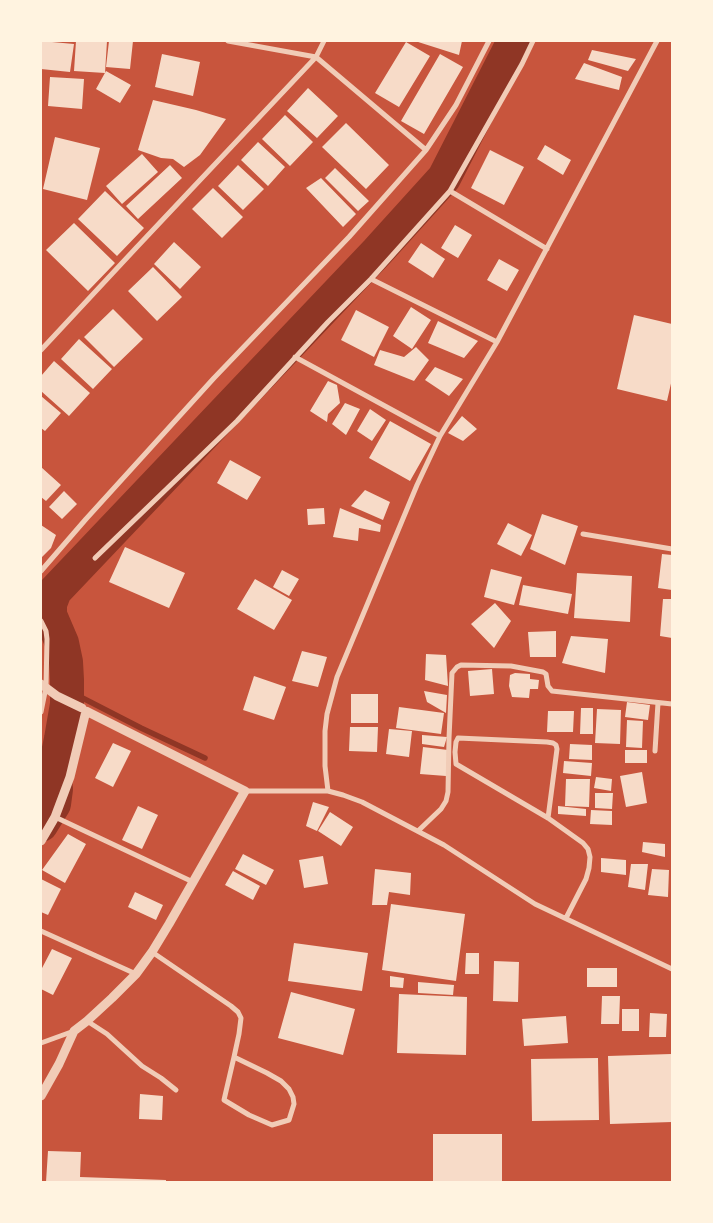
<!DOCTYPE html>
<style>
body{margin:0}
#map{position:relative;width:713px;height:1223px;overflow:hidden;background:#c8553d;font-family:"Varela Round",sans-serif}
canvas{display:block}
.frame{position:absolute;inset:0;border:42px solid #fff3e0;pointer-events:none}
</style>
<div id="map">
<canvas width="713" height="1223"></canvas>
<div class="frame"></div>
</div>
<script>
const context = document.querySelector('canvas').getContext('2d');
context.lineJoin = 'round';
const toPath = rows => new Path2D(rows.map(r => 'M' + r).join(''));
function stroke(path, color, width, dash) { context.strokeStyle = color; context.lineWidth = width; context.lineCap = dash ? 'butt' : 'round'; context.setLineDash(dash || []); context.stroke(path); }
function fillPath(path, color) { context.fillStyle = color; context.fill(path, 'evenodd'); }
stroke(toPath([
 [67,690,141,728,205,758]
]), '#8f3625', 5.5);
stroke(toPath([
 [41,825,54,804,56,789,54,773,61,739,67,704,67,680,66,662,62,643,50,615,50,604,55,591,377,252,444,178,514,41]
]), '#8f3625', 34);
fillPath(toPath([
 [41,41,74,44,70,72,41,69],
 [76,41,107,41,105,73,74,71],
 [109,41,133,41,130,69,106,67],
 [415,41,462,41,459,55],
 [406,42,430,56,399,107,375,93],
 [592,50,636,59,628,71,588,60],
 [162,54,200,62,193,96,155,87],
 [440,54,463,67,424,134,401,121],
 [584,63,622,77,619,90,575,79],
 [106,71,131,85,120,103,96,89],
 [50,77,84,79,82,109,48,106],
 [308,88,338,116,317,138,287,111],
 [153,100,196,110,226,119,200,155,184,167,173,159,161,158,138,150],
 [285,115,313,142,290,166,262,139],
 [346,123,389,165,366,189,322,147],
 [55,137,100,148,87,200,43,189],
 [258,142,285,167,268,186,241,160],
 [545,145,571,160,563,175,537,159],
 [490,150,524,167,504,205,471,188],
 [142,154,158,172,122,204,106,186],
 [170,165,182,178,138,219,126,206],
 [238,165,264,189,243,210,218,186],
 [335,168,369,201,358,211,325,178],
 [321,178,356,214,343,227,306,188],
 [213,188,243,217,222,238,192,209],
 [105,191,144,228,117,256,78,219],
 [74,223,115,263,88,291,46,250],
 [455,225,472,235,458,258,441,248],
 [174,242,201,267,180,289,154,264],
 [421,243,445,259,433,278,408,262],
 [499,259,519,270,507,291,487,280],
 [153,267,182,297,157,321,128,291],
 [411,307,431,320,412,349,393,336],
 [113,309,143,339,114,367,84,337],
 [356,310,389,327,374,357,341,340],
 [634,315,672,324,672,379,667,401,617,389],
 [438,321,478,341,464,358,428,343],
 [79,339,112,369,93,389,61,359],
 [416,347,429,360,414,381,374,365,380,350,404,357],
 [54,361,90,393,69,416,41,391,41,376],
 [435,367,463,379,449,396,425,380],
 [328,381,337,385,340,403,328,414,327,422,310,411],
 [41,396,61,413,45,431,41,428],
 [345,403,360,409,346,435,332,424],
 [370,409,386,420,372,441,357,431],
 [462,416,477,429,463,441,448,433],
 [390,421,431,444,410,481,369,458],
 [230,460,261,477,247,500,217,483],
 [41,467,61,485,46,501,41,497],
 [365,490,390,502,383,520,351,506],
 [64,491,77,504,62,519,49,507],
 [324,508,325,524,308,525,307,509],
 [340,508,381,525,380,532,359,528,358,541,333,537],
 [542,514,578,526,565,565,530,549],
 [508,523,532,535,521,556,497,544],
 [41,525,56,535,51,548,41,558],
 [125,547,185,573,169,608,109,582],
 [662,554,672,555,672,590,658,588],
 [491,569,522,577,514,605,484,597],
 [282,570,299,579,289,596,273,587],
 [577,573,632,576,630,622,574,618],
 [255,579,292,600,274,630,237,609],
 [523,585,572,594,568,614,519,605],
 [663,599,672,599,672,638,660,636],
 [495,603,511,621,494,648,471,624],
 [556,631,556,657,530,657,528,632],
 [571,636,608,639,605,673,562,663],
 [302,651,327,657,318,687,292,681],
 [426,654,446,655,448,686,425,680],
 [492,669,494,694,470,696,468,671],
 [515,673,530,674,530,679,539,680,538,689,530,689,529,698,512,697,509,686,510,675],
 [254,676,286,687,274,720,243,710],
 [424,691,447,695,446,713,427,702],
 [351,694,378,694,378,723,351,723],
 [627,702,650,705,648,720,625,717],
 [399,707,444,713,441,734,396,728],
 [581,708,593,708,593,734,580,734],
 [597,709,621,710,620,744,595,743],
 [548,711,574,711,573,732,547,732],
 [627,720,643,721,642,748,626,747],
 [350,727,378,727,377,752,349,751],
 [389,729,412,731,409,757,386,754],
 [422,735,447,737,444,747,422,744],
 [113,743,131,751,113,787,95,778],
 [570,744,592,745,592,760,569,759],
 [423,747,448,750,446,776,420,774],
 [625,750,647,750,647,763,625,763],
 [564,761,592,763,591,776,563,773],
 [642,772,647,803,626,807,620,776],
 [596,777,612,779,611,791,594,788],
 [566,779,590,779,589,807,565,806],
 [595,793,613,793,612,809,595,808],
 [313,802,329,807,317,831,306,826],
 [138,806,158,815,142,849,122,840],
 [558,806,586,809,586,816,558,814],
 [591,810,612,811,612,825,590,824],
 [330,812,353,827,341,846,318,831],
 [68,834,86,844,65,883,42,870],
 [643,842,665,844,665,857,642,852],
 [243,854,274,870,266,885,235,869],
 [323,856,328,884,304,888,299,860],
 [601,858,626,860,626,875,601,872],
 [631,864,648,864,645,890,628,887],
 [375,869,411,873,410,895,389,892,387,905,372,905],
 [652,869,669,870,668,897,648,895],
 [233,871,260,886,253,900,225,885],
 [41,879,61,889,48,915,41,912],
 [135,892,163,905,156,920,128,907],
 [391,904,465,914,456,981,382,970],
 [294,943,368,953,362,991,288,981],
 [52,949,72,958,53,995,41,989,41,970],
 [466,953,479,953,479,974,465,974],
 [494,961,519,962,518,1002,493,1001],
 [587,968,617,968,617,987,587,987],
 [390,976,404,978,403,988,390,987],
 [418,982,454,985,453,995,418,993],
 [291,992,355,1009,343,1055,278,1038],
 [399,994,467,997,466,1055,397,1053],
 [602,996,620,996,619,1024,601,1024],
 [622,1009,639,1009,639,1031,622,1031],
 [650,1013,667,1014,666,1037,649,1037],
 [566,1016,568,1043,524,1046,522,1019],
 [671,1054,672,1122,610,1124,608,1056],
 [598,1058,599,1120,532,1121,531,1059],
 [140,1094,163,1096,162,1120,139,1119],
 [433,1134,502,1134,502,1182,433,1182],
 [48,1151,81,1152,80,1177,166,1180,166,1182,46,1182]
]), '#f7dbc8');
stroke(toPath([
 [228,41,316,57,426,150],
 [450,191,547,249],
 [371,279,497,342],
 [41,350,136,248,316,57,324,41],
 [295,357,440,436],
 [583,534,672,549],
 [95,558,237,421,328,322,371,279,450,191,522,64,533,41],
 [41,571,86,519,214,378,349,237,426,150,456,105,489,41],
 [41,621,46,631,47,639,46,687,41,712],
 [655,751,658,703],
 [245,791,328,791,343,795,362,802,444,845,535,904,672,969],
 [328,791,325,766,325,731,327,714,337,677,417,485,440,436,497,342,657,41],
 [55,817,193,882],
 [548,818,557,749,556,745,553,743,547,742,458,738,456,742,455,752,456,764,548,818,583,843,588,849,590,857,589,868,586,879,566,918],
 [418,831,441,809,446,801,448,792,449,738,452,673,457,667,461,665,511,666,543,672,546,674,548,686,552,691,672,704],
 [41,931,136,974],
 [152,952,231,1006,238,1012,241,1018,239,1034,234,1057,224,1100,249,1115,272,1125,289,1120,294,1104,293,1097,289,1089,281,1081,267,1073,234,1057],
 [87,1021,107,1034,142,1066,161,1078,176,1090],
 [41,1043,74,1031]
]), '#f1ccb7', 5);
stroke(toPath([
 [41,684,57,696,82,708],
 [41,841,55,817,70,777,86,711,245,791,169,924,152,952,136,974,112,998,87,1021,74,1031,59,1064,41,1096]
]), '#f1ccb7', 9);
</script>
